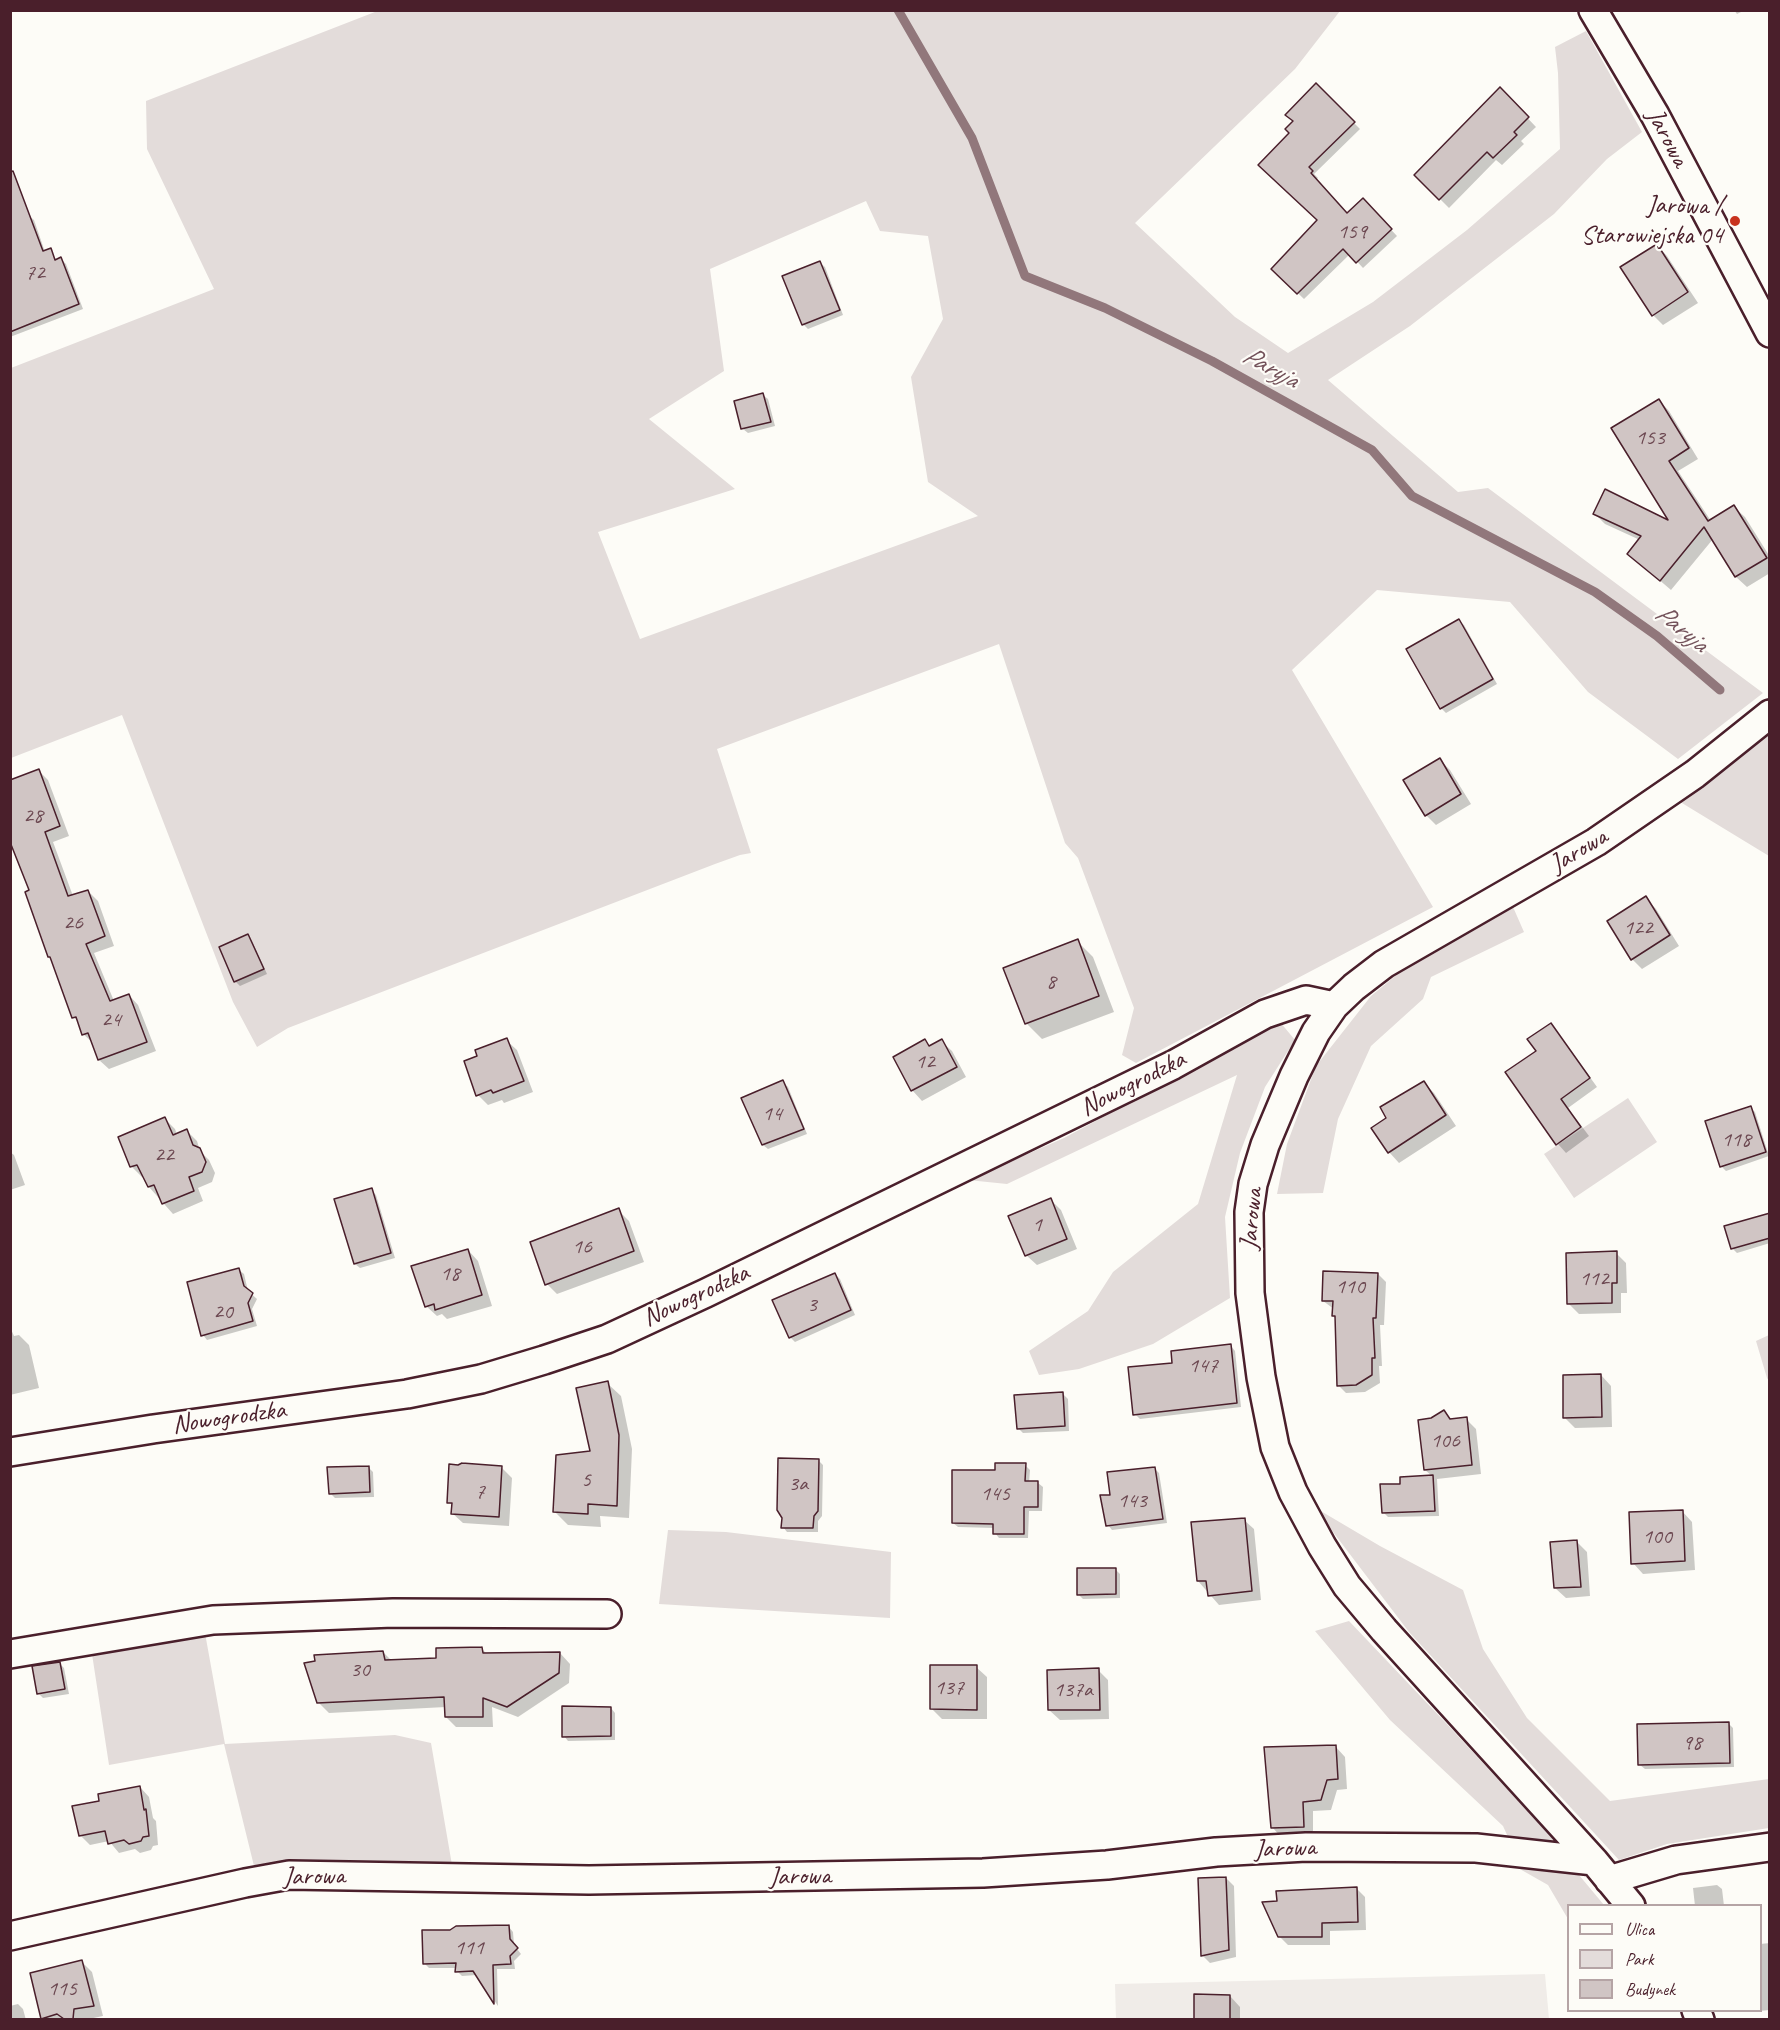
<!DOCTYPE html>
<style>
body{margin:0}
#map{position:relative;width:1780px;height:2030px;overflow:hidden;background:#fdfcf7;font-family:Caveat,sans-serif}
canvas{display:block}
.frame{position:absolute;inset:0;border:12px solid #4a1f2b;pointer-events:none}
.legend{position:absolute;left:1567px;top:1904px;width:195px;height:108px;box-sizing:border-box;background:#fdfcf7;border:2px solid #b5a4a5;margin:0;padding:8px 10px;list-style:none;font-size:18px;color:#4a1f2b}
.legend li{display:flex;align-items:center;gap:12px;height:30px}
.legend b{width:30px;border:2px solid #b5a4a5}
</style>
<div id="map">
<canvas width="1780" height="2030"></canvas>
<div class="frame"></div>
<ul class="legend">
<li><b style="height:8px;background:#fdfcf7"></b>Ulica</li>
<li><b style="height:16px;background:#e3dcda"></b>Park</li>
<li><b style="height:16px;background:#d0c5c4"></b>Budynek</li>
</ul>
</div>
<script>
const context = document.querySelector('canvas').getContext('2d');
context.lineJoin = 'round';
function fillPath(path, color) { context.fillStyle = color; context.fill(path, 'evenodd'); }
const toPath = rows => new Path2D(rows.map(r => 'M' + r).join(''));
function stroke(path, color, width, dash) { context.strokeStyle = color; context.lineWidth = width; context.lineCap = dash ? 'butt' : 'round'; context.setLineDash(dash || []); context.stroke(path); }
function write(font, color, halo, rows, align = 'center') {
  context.font = font + ' Caveat,sans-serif'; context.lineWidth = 4.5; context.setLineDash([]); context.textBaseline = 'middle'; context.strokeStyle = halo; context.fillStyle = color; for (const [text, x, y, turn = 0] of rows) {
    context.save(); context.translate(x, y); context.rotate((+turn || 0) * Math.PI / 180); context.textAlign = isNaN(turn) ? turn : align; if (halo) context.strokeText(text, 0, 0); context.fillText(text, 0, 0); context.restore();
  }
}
fillPath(toPath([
 [1545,1974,1549,2019,1116,2019,1115,1984]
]), '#f0ece8');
fillPath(toPath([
 [380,10,1340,11,1295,69,1135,223,1235,317,1288,353,1373,302,1467,230,1560,149,1558,73,1555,47,1586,31,1642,132,1607,159,1554,214,1410,326,1328,380,1458,492,1488,488,1763,693,1678,759,1588,692,1510,602,1377,590,1292,670,1433,907,1136,1063,1122,1055,1134,1008,1078,858,1065,843,999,644,717,749,751,853,740,855,715,864,288,1028,257,1047,233,1002,122,715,11,758,11,368,214,289,147,149,146,101],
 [866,201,880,231,928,236,943,319,911,377,928,482,978,516,640,639,598,532,735,489,649,419,724,371,710,269],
 [1769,728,1769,856,1677,800],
 [1513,907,1524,932,1431,977,1423,999,1371,1046,1338,1119,1323,1193,1277,1194,1287,1144,1316,1066,1371,996,1417,958],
 [1280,1022,1295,1040,1265,1087,1240,1153,1225,1217,1230,1298,1153,1344,1079,1369,1039,1375,1029,1351,1088,1311,1113,1272,1198,1204,1237,1075,1007,1184,968,1180,1064,1138],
 [1628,1098,1657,1142,1574,1198,1544,1154],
 [1769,1335,1769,1381,1767,1378,1756,1341],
 [1314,1507,1380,1546,1463,1590,1483,1649,1527,1718,1610,1801,1769,1779,1769,1828,1667,1844,1619,1860,1409,1632],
 [668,1530,726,1532,891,1552,890,1618,659,1604],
 [1349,1621,1446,1723,1555,1841,1508,1837,1503,1826,1390,1720,1315,1631],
 [205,1633,225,1744,395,1735,431,1743,452,1865,305,1864,254,1866,224,1744,109,1765,92,1654],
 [1511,1864,1574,1869,1604,1905,1568,1906,1568,1919,1548,1885]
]), '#e3dcda');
fillPath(toPath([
 [1734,10,1745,10,1737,14],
 [1316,85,1360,129,1314,174,1318,178,1316,180,1347,215,1363,200,1397,236,1363,268,1350,254,1304,299,1273,269,1319,221,1292,133,1295,122],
 [1500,89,1536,127,1521,141,1524,144,1502,165,1496,160,1449,208,1416,175],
 [29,216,34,220,45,252,50,250,57,261,61,259,66,264,83,309,10,337,10,298],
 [1657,245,1667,256,1698,303,1663,325,1653,315],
 [820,263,825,267,843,315,808,329,803,324],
 [763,395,768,399,775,426,748,433,743,429],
 [1659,400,1669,411,1698,459,1678,471,1711,521,1734,507,1745,517,1770,557,1770,573,1747,587,1736,577,1713,539,1671,590,1629,554,1640,540,1605,524,1595,514,1672,524],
 [1459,621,1464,625,1497,684,1446,713,1441,708],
 [1440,760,1450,770,1471,804,1436,825,1426,815],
 [39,771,48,780,69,836,53,842,73,896,88,891,98,901,114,946,94,953,114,1001,129,995,138,1005,156,1051,109,1069,99,1060,93,1043,83,1034,79,1023,74,1017,31,891],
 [1646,898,1656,909,1679,946,1642,969,1632,959],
 [248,936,252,941,267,974,240,986,235,981],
 [1077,941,1093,957,1114,1012,1042,1039,1026,1023],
 [1551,1025,1559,1034,1597,1087,1568,1108,1589,1136,1566,1153,1558,1144,1507,1073,1538,1051],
 [506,1040,517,1050,533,1092,504,1103,502,1100,488,1105,478,1095,479,1057],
 [925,1041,931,1047,941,1041,952,1051,966,1077,922,1101,912,1090],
 [783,1082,788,1087,807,1134,768,1149,763,1145],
 [1424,1083,1434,1093,1456,1126,1399,1163,1389,1152,1388,1118],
 [1750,1108,1755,1112,1769,1156,1726,1171,1721,1166],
 [165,1119,175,1129,177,1135,187,1131,197,1141,200,1151,209,1160,215,1173,212,1182,198,1188,203,1201,173,1214,149,1187,144,1176,142,1177,132,1167,120,1138],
 [10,1152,14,1155,25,1185,10,1190],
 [371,1190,376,1195,395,1258,360,1268,355,1264,336,1200],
 [1051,1200,1061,1210,1077,1249,1037,1265,1026,1255],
 [618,1210,629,1221,644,1262,557,1294,547,1284],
 [1770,1214,1770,1243,1737,1253,1732,1248],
 [468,1250,478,1261,492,1306,447,1319,442,1314,437,1316,426,1306],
 [1616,1253,1626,1263,1627,1293,1621,1293,1621,1313,1579,1314,1568,1303],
 [239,1270,244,1274,248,1291,257,1299,252,1309,257,1326,207,1340,203,1335],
 [835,1274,840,1279,855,1315,795,1342,790,1337],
 [1378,1274,1386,1282,1384,1325,1380,1325,1382,1366,1379,1366,1380,1383,1365,1392,1346,1393,1338,1385,1336,1319,1333,1316,1334,1309,1323,1301],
 [10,1327,14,1336,19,1335,29,1345,39,1388,10,1395],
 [1231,1346,1235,1351,1241,1407,1140,1419,1135,1414,1174,1364],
 [1601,1375,1611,1386,1612,1427,1575,1428,1564,1417],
 [607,1383,621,1396,632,1449,629,1518,600,1516,601,1527,568,1525,555,1512,592,1452],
 [1063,1394,1068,1399,1069,1431,1023,1433,1018,1428],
 [1444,1412,1452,1420,1466,1419,1476,1429,1481,1474,1437,1479,1439,1516,1388,1517,1384,1513,1402,1485,1432,1476,1425,1470,1432,1420],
 [818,1460,823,1465,822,1516,818,1521,818,1532,787,1532,783,1527],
 [1025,1465,1030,1470,1029,1483,1038,1483,1043,1487,1042,1511,1029,1511,1028,1538,999,1538,995,1533,995,1528,958,1527,953,1523,996,1472],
 [368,1467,373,1472,374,1497,335,1498,330,1493],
 [502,1468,512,1478,509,1526,463,1523,452,1513,453,1506,449,1502],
 [1154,1468,1159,1473,1167,1523,1112,1530,1108,1525,1112,1497],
 [1682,1511,1692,1522,1695,1570,1643,1574,1633,1563],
 [1244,1520,1254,1529,1261,1600,1219,1605,1198,1581],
 [1577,1542,1587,1552,1590,1596,1566,1598,1555,1588],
 [1115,1569,1120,1574,1120,1598,1083,1599,1078,1594],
 [482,1649,488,1655,560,1653,570,1664,569,1683,518,1717,492,1707,493,1727,456,1727,446,1717,446,1707,329,1713,318,1702,383,1652,392,1661,438,1660],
 [59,1663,64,1668,69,1694,43,1698,39,1694],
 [976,1667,987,1677,987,1719,942,1719,932,1709],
 [1098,1670,1108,1680,1109,1719,1060,1720,1049,1710],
 [611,1708,615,1713,615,1740,568,1741,564,1736],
 [1728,1723,1733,1728,1734,1767,1645,1769,1640,1765],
 [1335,1746,1345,1757,1347,1789,1337,1790,1331,1810,1313,1811,1313,1836,1282,1838,1272,1827],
 [140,1787,149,1797,153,1818,156,1821,158,1845,153,1846,151,1850,140,1853,135,1849,119,1853,109,1841,90,1845,80,1835,101,1802],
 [1226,1878,1234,1886,1236,1957,1210,1963,1203,1956],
 [1717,1885,1722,1889,1724,1906,1695,1906,1693,1888],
 [1357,1889,1365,1897,1366,1930,1330,1931,1330,1945,1288,1945,1279,1936,1278,1903],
 [509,1927,513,1932,514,1945,521,1954,514,1961,515,1969,497,1969,498,2006,477,1975,462,1976,457,1971,457,1968,429,1968,425,1964,451,1931],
 [1770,1943,1770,2010,1759,2011,1760,2010,1760,1944],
 [82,1962,92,1972,103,2016,84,2020,44,2020,42,2018],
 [1196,1996,1230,1996,1240,2007,1240,2020,1195,2020],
 [18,2004,23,2009,26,2020,10,2020,10,2006]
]), '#0003');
stroke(toPath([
 [898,10,972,138,1025,276,1105,308,1212,361,1372,450,1412,496,1595,592,1657,636,1720,690]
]), '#91777b', 9);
const building = toPath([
 [1316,83,1355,122,1309,167,1313,171,1311,173,1347,213,1363,198,1392,229,1356,263,1343,249,1297,294,1271,269,1317,220,1258,165,1289,133,1285,129,1293,121,1285,115,1316,83],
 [1500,87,1529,117,1514,132,1517,135,1493,158,1487,152,1439,200,1414,175,1500,87],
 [13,171,43,251,51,248,55,260,61,257,79,304,10,332,10,172,13,171],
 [1657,244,1688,292,1652,316,1620,267,1657,244],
 [820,261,840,310,802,325,782,276,820,261],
 [763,393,771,422,741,429,734,401,763,393],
 [1659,399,1689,448,1669,461,1708,521,1734,505,1767,558,1735,577,1704,527,1660,581,1627,554,1641,536,1593,514,1605,489,1668,520,1611,428,1659,399],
 [1459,619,1493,679,1440,709,1406,649,1459,619],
 [1440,758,1461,794,1425,816,1403,780,1440,758],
 [39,769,60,826,45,832,68,896,88,890,105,936,86,944,110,1001,129,994,147,1042,98,1060,88,1033,82,1035,76,1017,72,1018,50,957,48,957,25,892,29,890,10,842,10,780,39,769],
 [1646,896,1670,935,1631,960,1607,921,1646,896],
 [248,934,264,969,234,982,219,947,248,934],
 [1078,939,1099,996,1025,1024,1003,968,1078,939],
 [1551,1023,1590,1078,1561,1099,1581,1127,1556,1145,1505,1072,1536,1051,1527,1039,1551,1023],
 [507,1038,524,1081,493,1093,491,1090,476,1096,464,1061,477,1056,475,1050,507,1038],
 [925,1039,929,1046,942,1039,957,1067,911,1091,893,1057,925,1039],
 [783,1080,804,1129,762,1145,741,1098,783,1080],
 [1424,1081,1446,1115,1388,1153,1371,1128,1386,1118,1380,1107,1424,1081],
 [1751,1106,1766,1152,1720,1167,1705,1121,1751,1106],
 [165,1117,173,1135,187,1129,193,1145,200,1148,206,1162,202,1172,189,1177,194,1191,162,1204,154,1185,148,1187,137,1165,130,1167,118,1137,165,1117],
 [372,1188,391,1253,354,1264,334,1199,372,1188],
 [1051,1198,1067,1239,1025,1256,1008,1216,1051,1198],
 [619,1208,634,1251,545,1285,530,1242,619,1208],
 [1770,1213,1770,1238,1731,1249,1724,1226,1770,1213],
 [468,1249,482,1295,435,1310,434,1304,425,1307,411,1266,468,1249],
 [1617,1251,1617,1283,1612,1283,1612,1303,1567,1304,1566,1253,1617,1251],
 [239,1268,244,1286,253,1293,248,1303,253,1321,201,1336,187,1282,239,1268],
 [1323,1271,1378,1273,1376,1318,1373,1318,1375,1358,1372,1358,1372,1375,1356,1385,1337,1386,1335,1316,1332,1316,1333,1301,1322,1301,1323,1271],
 [835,1273,851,1310,789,1338,772,1300,835,1273],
 [1231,1344,1237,1403,1133,1415,1128,1367,1172,1363,1171,1351,1231,1344],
 [1601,1374,1602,1417,1563,1418,1563,1375,1601,1374],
 [608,1381,619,1435,617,1506,588,1504,588,1514,553,1512,556,1455,590,1451,576,1388,608,1381],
 [1063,1392,1065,1426,1017,1429,1014,1395,1063,1392],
 [1444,1410,1450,1419,1467,1417,1472,1465,1424,1470,1418,1420,1431,1418,1444,1410],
 [778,1458,819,1459,818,1511,814,1516,813,1528,781,1528,782,1518,777,1510,778,1458],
 [462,1463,502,1466,499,1517,451,1514,452,1503,447,1503,449,1464,458,1465,462,1463],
 [995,1463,1026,1463,1025,1481,1038,1481,1038,1507,1024,1507,1024,1534,993,1534,993,1524,952,1523,952,1470,995,1470,995,1463],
 [369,1466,370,1492,329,1494,327,1467,369,1466],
 [1155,1467,1163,1519,1106,1526,1100,1495,1110,1495,1107,1472,1155,1467],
 [1433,1475,1435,1511,1382,1513,1380,1484,1400,1484,1400,1477,1433,1475],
 [1683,1510,1685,1561,1631,1564,1629,1512,1683,1510],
 [1245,1518,1252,1591,1208,1596,1206,1581,1197,1581,1191,1522,1245,1518],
 [1577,1540,1581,1587,1554,1588,1550,1542,1577,1540],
 [1077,1568,1116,1568,1116,1594,1077,1595,1077,1568],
 [482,1647,483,1653,560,1652,559,1673,507,1707,483,1698,483,1717,445,1717,444,1697,317,1703,304,1663,315,1661,314,1655,383,1651,385,1660,436,1658,436,1648,482,1647],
 [60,1662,65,1689,37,1694,32,1666,60,1662],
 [930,1665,977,1665,977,1710,930,1709,930,1665],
 [1099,1668,1100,1710,1048,1710,1047,1670,1099,1668],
 [562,1706,611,1707,611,1736,562,1737,562,1706],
 [1729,1722,1730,1763,1638,1765,1637,1724,1729,1722],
 [1336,1745,1338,1779,1327,1780,1321,1800,1303,1802,1304,1827,1271,1828,1264,1747,1336,1745],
 [140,1786,144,1810,146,1809,149,1836,143,1837,141,1841,129,1844,124,1840,108,1844,105,1831,79,1836,72,1806,99,1801,98,1794,140,1786],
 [1226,1877,1229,1950,1201,1956,1198,1878,1226,1877],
 [1357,1887,1358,1922,1322,1923,1322,1937,1278,1937,1262,1902,1277,1901,1276,1891,1357,1887],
 [509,1925,510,1939,518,1948,510,1956,511,1964,493,1965,494,2004,473,1971,455,1972,456,1963,423,1964,422,1930,450,1930,456,1926,509,1925],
 [82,1960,94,2006,74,2009,73,2019,64,2019,57,2014,41,2019,30,1973,82,1960],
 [1194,1994,1230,1995,1230,2019,1194,2019,1194,1994]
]);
fillPath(building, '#d0c5c4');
stroke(building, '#4a1f2b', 1.5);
const minor = toPath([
 [1593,10,1655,115,1770,333],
 [10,1452,153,1429,407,1394,481,1379,544,1360,607,1339,706,1293,1173,1065,1265,1014,1306,1000,1334,1006],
 [10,1654,213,1620,393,1613,607,1614],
 [1609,1880,1676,1860,1770,1847],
 [1631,1906,1594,1861,1384,1630,1347,1586,1322,1546,1293,1492,1275,1447,1261,1377,1250,1293,1249,1212,1253,1184,1265,1145,1294,1076,1316,1032,1334,1006,1354,987,1384,964,1596,842,1695,774,1770,714],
 [10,1936,245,1883,289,1875,589,1880,983,1873,1107,1865,1216,1852,1306,1847,1476,1848,1594,1861],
 [1696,2010,1700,2020]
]);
stroke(minor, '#4a1f2b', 32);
stroke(minor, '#fdfcf7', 27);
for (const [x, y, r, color] of [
 [1735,221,6,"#c8321e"]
]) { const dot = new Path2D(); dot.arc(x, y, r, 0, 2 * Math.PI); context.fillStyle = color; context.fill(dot); stroke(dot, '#fdfcf7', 2); }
write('22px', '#6c4851', null, [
 ["159",1352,232],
 ["72",35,273],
 ["153",1650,438],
 ["28",33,816],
 ["26",73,923],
 ["122",1638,928],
 ["8",1051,982],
 ["24",111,1020],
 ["12",925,1062],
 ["14",772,1114],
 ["118",1736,1140],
 ["22",164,1155],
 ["1",1037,1225],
 ["16",582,1247],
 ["18",450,1274],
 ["112",1594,1279],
 ["110",1350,1287],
 ["3",812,1305],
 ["20",223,1312],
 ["147",1203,1366],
 ["106",1445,1441],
 ["5",586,1480],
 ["3a",798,1484],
 ["7",480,1492],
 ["145",995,1494],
 ["143",1132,1501],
 ["100",1657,1537],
 ["30",360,1670],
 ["137",949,1688],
 ["137a",1073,1690],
 ["98",1692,1743],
 ["111",469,1948],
 ["115",62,1989]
]);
write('26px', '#4a1f2b', '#fdfcf7', [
 ["Jarowa",1667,138,62],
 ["Jarowa",1579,851,-31],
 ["Nowogrodzka",1133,1084,-27],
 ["Jarowa",1252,1219,-85],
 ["Nowogrodzka",696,1296,-25],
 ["Nowogrodzka",229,1418,-8],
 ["Jarowa",1285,1849,-2],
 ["Jarowa",314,1877,-1],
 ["Jarowa",800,1877,-1]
]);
write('26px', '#4a1f2b', '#fdfcf7', [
 ["Jarowa /",1723,206],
 ["Starowiejska 04",1723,236]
], 'right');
write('italic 27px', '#73525a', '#fdfcf7', [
 ["Paryja",1270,368,29],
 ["Paryja",1681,629,39]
]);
</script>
